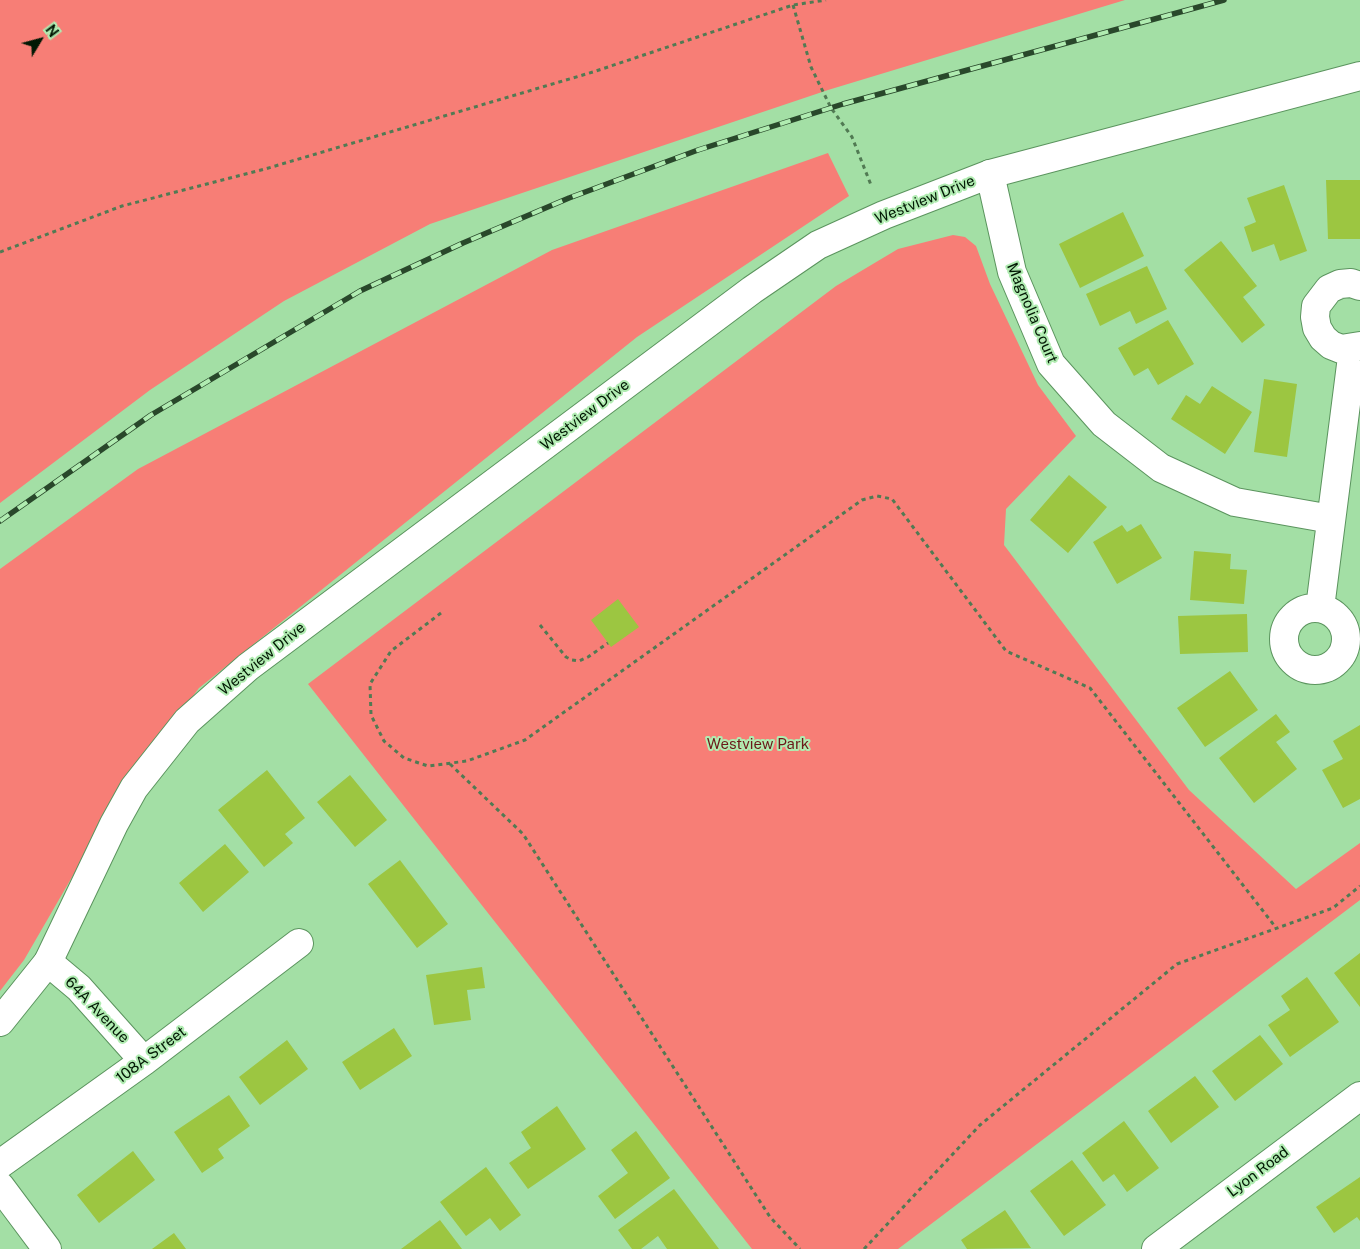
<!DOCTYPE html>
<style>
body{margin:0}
#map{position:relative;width:1360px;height:1249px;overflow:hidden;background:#a3dfa5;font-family:"Public Sans",sans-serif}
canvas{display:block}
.north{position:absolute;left:15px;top:15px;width:50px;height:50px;-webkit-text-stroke:4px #b0ecb1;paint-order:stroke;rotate:53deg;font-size:14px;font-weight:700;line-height:20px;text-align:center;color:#021804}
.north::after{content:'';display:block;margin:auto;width:18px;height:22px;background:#021804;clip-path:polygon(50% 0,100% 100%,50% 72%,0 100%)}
</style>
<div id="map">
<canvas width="1360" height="1249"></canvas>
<div class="north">N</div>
</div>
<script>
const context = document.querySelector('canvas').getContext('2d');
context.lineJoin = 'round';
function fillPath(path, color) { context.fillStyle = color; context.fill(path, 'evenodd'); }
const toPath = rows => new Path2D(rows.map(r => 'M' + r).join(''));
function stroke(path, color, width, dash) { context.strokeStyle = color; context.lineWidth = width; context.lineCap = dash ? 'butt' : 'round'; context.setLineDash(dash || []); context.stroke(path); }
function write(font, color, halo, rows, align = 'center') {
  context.font = font + ' "Public Sans",sans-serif'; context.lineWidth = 4; context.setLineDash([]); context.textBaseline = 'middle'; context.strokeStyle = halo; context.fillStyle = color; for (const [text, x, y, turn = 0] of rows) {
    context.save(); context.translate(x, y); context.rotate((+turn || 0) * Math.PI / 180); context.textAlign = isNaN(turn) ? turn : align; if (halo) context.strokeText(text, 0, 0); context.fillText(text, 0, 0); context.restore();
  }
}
fillPath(toPath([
 [0,0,1125,0,828,90,430,224,284,301,150,390,0,503],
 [828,153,849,196,637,337,199,688,123,789,24,960,0,991,0,569,138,469,552,250],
 [953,235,965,237,976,246,990,284,1038,385,1076,436,1006,509,1004,545,1189,790,1296,889,1360,843,1360,900,898,1249,752,1249,308,684,836,286,898,249]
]), '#f77e76');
fillPath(toPath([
 [1326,180,1360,180,1360,239,1328,239],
 [1284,185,1307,251,1280,261,1274,244,1252,252,1244,227,1256,222,1247,198],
 [1123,212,1144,256,1080,288,1059,244],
 [1221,241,1257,286,1243,297,1265,325,1242,343,1184,270],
 [1147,266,1167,309,1136,324,1130,311,1100,326,1086,294],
 [1168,320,1194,364,1158,385,1148,368,1134,376,1118,348],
 [1264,379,1297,384,1287,457,1254,452],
 [1212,386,1252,412,1225,454,1171,419,1186,395,1200,404],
 [1069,475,1107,507,1068,553,1030,520],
 [1141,524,1162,558,1117,584,1093,542,1122,525,1127,532],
 [1194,551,1231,554,1230,569,1247,570,1244,604,1190,600],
 [618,599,639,627,611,647,591,620],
 [1247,614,1248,652,1180,654,1178,616],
 [1230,671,1258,710,1205,747,1177,708],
 [1276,714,1290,732,1276,742,1297,769,1254,803,1219,758],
 [1360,725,1360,799,1343,808,1322,770,1343,759,1333,741],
 [267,770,305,818,285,834,293,843,264,867,218,810],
 [350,775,387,820,355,847,317,802],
 [225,844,249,872,203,912,179,883],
 [400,860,448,924,417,948,368,884],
 [1360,953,1360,1007,1334,973],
 [482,967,485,988,467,990,471,1020,434,1025,426,975],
 [1307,977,1339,1022,1290,1057,1268,1025,1290,1010,1281,996],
 [394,1028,412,1056,360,1090,342,1062],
 [1260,1035,1283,1064,1235,1101,1212,1071],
 [287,1040,308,1069,260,1105,239,1077],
 [1195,1076,1219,1107,1171,1143,1148,1111],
 [229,1095,250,1126,218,1149,224,1158,202,1173,174,1132],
 [557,1106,586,1149,528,1189,509,1163,531,1148,521,1132],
 [1124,1121,1159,1168,1127,1192,1114,1174,1103,1182,1082,1153],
 [636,1131,670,1178,615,1219,598,1196,628,1173,611,1150],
 [133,1151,155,1180,99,1223,77,1195],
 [1072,1160,1106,1205,1064,1236,1030,1191],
 [486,1167,521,1215,500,1231,490,1218,466,1236,440,1202],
 [1360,1177,1360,1221,1357,1217,1334,1233,1316,1207],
 [674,1189,719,1249,667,1249,658,1236,641,1249,632,1249,618,1230],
 [1005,1210,1031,1248,967,1249,961,1240],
 [440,1220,462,1249,401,1249],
 [174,1233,186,1249,152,1249]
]), '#9cc641');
const street = toPath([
 [990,174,1012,272,1051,364,1104,424,1161,468,1235,502,1331,519],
 [1360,286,1351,283,1340,284,1329,289,1316,306,1315,317,1317,328,1323,338,1331,345,1341,349,1360,346],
 '1284 639a31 31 0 1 1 62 0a31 31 0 1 1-62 0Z',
 [1320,608,1353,349],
 [48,962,79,988,144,1061],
 [0,1164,144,1061,299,943],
 [0,1186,47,1249]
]);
const secondary = toPath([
 [0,1022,48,962,114,824,134,788,187,721,248,667,752,290,818,245,884,215,990,174,1360,76],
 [1156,1249,1360,1096]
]);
stroke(street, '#5b945e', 30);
stroke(secondary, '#5b945e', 30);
stroke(toPath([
 [793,5,811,67,831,108,852,137,871,185],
 [0,252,122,206,265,169,593,72,793,5,826,0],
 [441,613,391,651,370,684,371,715,384,741,404,758,428,766,467,761,525,740,862,500,877,496,892,499,1006,651,1090,688,1277,929],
 [540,625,566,657,572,660,579,661,588,657,608,643],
 [450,764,523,834,770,1217,800,1249],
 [864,1249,980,1125,1177,964,1333,908,1360,886]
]), '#517a53', 3, [4, 4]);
stroke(street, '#fff', 28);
stroke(secondary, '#fff', 28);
const rail = toPath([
 [0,521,151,415,360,291,463,243,569,198,698,150,843,104,1224,0]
]);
stroke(rail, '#29482b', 5.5);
stroke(rail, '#b0ecb1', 4, [11]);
write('15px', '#021804', '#b0ecb1', [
 ["Westview Drive",925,200,-22],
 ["Magnolia Court",1032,313,67],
 ["Westview Drive",585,415,-37],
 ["Westview Drive",262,659,-39],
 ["64A Avenue",97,1010,46],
 ["108A Street",151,1055,-37],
 ["Lyon Road",1258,1172,-37]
]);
write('15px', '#6b1819', '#b0ecb1', [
 ["Westview Park",758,744]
]);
</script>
